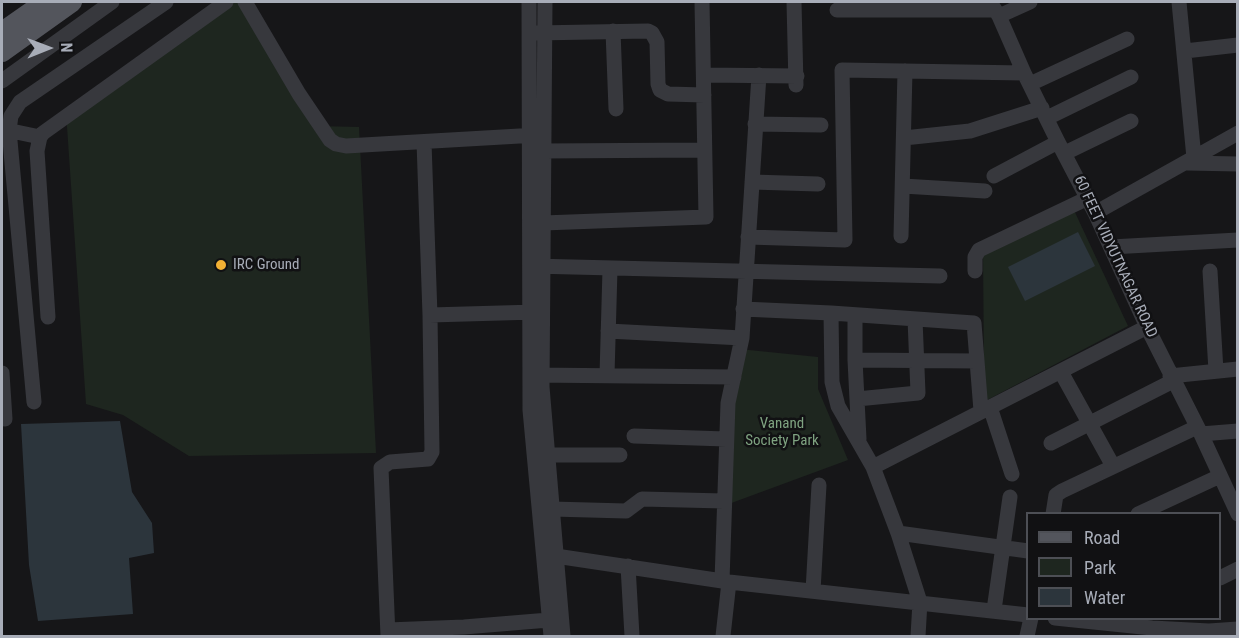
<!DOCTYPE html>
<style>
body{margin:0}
#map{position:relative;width:1239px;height:638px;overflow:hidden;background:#161618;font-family:"Roboto Condensed",sans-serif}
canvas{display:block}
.frame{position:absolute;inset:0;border:3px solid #a8adb8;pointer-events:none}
.legend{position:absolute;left:1026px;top:512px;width:195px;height:108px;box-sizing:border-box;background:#111113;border:2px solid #4d4f55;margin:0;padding:8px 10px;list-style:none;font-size:18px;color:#a8adb8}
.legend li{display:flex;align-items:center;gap:12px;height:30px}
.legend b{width:30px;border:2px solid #4d4f55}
.north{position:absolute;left:18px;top:18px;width:60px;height:60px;-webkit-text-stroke:4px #111113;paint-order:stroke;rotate:89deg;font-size:16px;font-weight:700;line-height:24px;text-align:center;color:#a8adb8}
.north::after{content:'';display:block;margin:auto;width:21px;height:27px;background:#a8adb8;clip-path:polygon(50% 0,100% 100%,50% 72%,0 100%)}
</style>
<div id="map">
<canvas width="1239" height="638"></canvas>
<div class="frame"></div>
<ul class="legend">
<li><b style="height:8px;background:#53555c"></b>Road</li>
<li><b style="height:16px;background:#1e261f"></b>Park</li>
<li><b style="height:16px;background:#2c353c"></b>Water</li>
</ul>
<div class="north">N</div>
</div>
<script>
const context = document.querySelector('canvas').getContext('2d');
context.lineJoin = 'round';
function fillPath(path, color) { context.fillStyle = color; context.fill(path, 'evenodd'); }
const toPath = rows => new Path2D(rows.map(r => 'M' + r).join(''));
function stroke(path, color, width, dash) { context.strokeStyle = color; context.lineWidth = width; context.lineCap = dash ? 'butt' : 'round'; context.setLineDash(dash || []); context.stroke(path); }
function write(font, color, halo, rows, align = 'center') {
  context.font = font + ' "Roboto Condensed",sans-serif'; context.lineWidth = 5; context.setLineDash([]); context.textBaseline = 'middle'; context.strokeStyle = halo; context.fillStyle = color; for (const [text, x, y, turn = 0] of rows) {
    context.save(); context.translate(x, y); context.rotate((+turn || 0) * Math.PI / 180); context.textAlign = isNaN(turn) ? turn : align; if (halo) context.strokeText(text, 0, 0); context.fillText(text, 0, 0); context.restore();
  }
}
fillPath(toPath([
 [222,2,240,2,316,126,359,127,376,453,189,456,123,415,86,404,66,112],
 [1072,206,1128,326,987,400,984,373,983,251],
 [739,349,818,357,818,389,848,460,726,505]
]), '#1e261f');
fillPath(toPath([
 [1078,232,1095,266,1025,301,1008,267],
 [120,421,132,492,152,523,154,553,129,558,133,614,38,621,29,565,21,424]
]), '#2c353c');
stroke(toPath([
 [245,2,299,94,330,140,336,144,346,146,537,135],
 [529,2,530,410,551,636],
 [545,2,542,387,563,636],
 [794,2,796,85],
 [990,2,999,16,1024,73,1058,142,1095,213,1147,327,1201,434,1238,514],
 [1179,2,1194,158],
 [837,10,995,10],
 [999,16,1030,2],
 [613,31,616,109],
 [535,33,648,31,652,33,657,42,658,84,660,90,668,94,704,95],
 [1185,51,1238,45],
 [704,75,797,76],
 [2,81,112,2],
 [1030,84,1127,39],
 [1047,118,1131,77],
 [755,124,821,125],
 [2,129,40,137],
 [904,138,970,131,1042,108],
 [543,151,704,150],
 [1065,153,1131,121],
 [1187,163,1238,164],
 [994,176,1058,142],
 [752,182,818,184],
 [903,186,985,191],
 [1095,213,1238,133],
 [543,223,706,217,702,2],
 [901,236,905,71],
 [748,237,845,240,842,70,1024,73],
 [1111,247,1238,240],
 [532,266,940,276],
 [975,271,975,257,979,250,1088,198],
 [1210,271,1216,371],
 [743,309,831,313,832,382,838,406,873,467,898,533,920,602,918,636],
 [831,313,974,323,981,411],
 [430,315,536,312],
 [855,315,855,360],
 [48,317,37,151,40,137,43,133,226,2],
 [608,331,742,338],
 [1061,372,1113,466],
 [2,373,5,419],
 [533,375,734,377],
 [607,375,610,269],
 [1170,376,1238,369],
 [857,399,918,393,915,319],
 [34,402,9,130,11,116,20,102,166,2],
 [990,407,1012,474],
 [1201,434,1238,431],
 [634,436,726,439],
 [859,439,855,360,977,361],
 [1051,443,1173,381],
 [539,455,620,455],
 [873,467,1147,327],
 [552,509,626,511,642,499,724,501],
 [1053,514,1056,495,1062,491,1197,427],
 [1138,514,1220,476],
 [898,533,1028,551],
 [549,555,729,582,1028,615],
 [628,566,632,636],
 [1220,578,1238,569],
 [722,581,728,403,742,338,759,75],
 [813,591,819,485],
 [994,610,1010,497],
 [1055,618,1152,628,1209,631,1238,629],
 [388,630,464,627,549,620],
 [388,636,381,468,390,462,428,459,432,452,430,315,424,142],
 [723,636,729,582],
 [1027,636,1031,618]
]), '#37383d', 15);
stroke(toPath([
 [2,32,45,2],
 [2,52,72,2]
]), '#53555c', 20);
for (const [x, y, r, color] of [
 [221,265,6,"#f2b134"]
]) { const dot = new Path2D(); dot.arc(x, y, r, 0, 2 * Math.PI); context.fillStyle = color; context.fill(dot); stroke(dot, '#111113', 2); }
write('15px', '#a8adb8', '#111113', [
 ["60 FEET VIDYUTNAGAR ROAD",1115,257,65]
]);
write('15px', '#a8adb8', '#111113', [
 ["IRC Ground",233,265]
], 'left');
write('15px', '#7fa381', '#111113', [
 ["Vanand",782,424],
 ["Society Park",782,441]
]);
</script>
